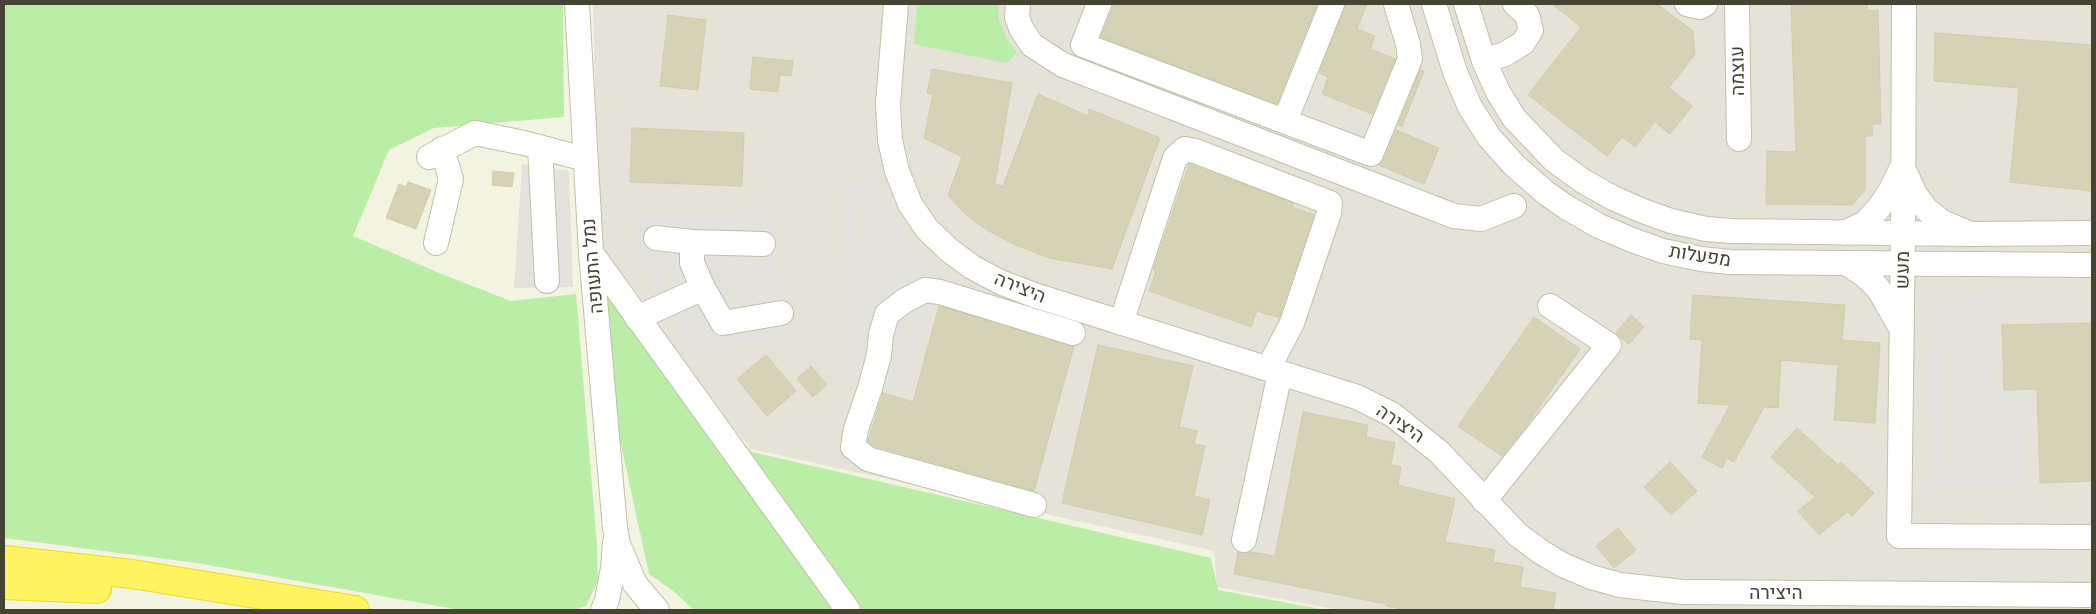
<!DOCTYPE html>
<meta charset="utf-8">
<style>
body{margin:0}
#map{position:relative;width:2096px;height:614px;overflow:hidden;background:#f3f3e2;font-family:Cabin,sans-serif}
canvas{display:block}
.frame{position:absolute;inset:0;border:5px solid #454332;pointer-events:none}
</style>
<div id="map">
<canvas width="2096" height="614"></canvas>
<div class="frame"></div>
</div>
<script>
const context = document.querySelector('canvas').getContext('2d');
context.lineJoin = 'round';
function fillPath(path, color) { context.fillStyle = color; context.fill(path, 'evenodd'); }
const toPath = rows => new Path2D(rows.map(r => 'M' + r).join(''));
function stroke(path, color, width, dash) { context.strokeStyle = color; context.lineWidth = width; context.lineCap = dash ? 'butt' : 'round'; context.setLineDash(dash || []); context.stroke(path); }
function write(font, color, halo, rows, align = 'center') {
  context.font = font + ' Cabin,Heebo,sans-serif'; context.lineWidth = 4; context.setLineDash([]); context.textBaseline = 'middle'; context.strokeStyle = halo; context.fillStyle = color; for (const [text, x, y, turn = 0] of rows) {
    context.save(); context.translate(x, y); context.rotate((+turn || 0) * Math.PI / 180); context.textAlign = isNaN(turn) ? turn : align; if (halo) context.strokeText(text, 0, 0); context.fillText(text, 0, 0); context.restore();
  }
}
fillPath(toPath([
 [593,4,2092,4,2092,610,1339,610,1217,587,1214,551,751,449,599,265]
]), '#e5e2d8');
fillPath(toPath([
 [4,4,563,4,564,117,434,128,389,150,353,236,444,275,511,301,576,294,597,546,598,580,586,606,573,610,460,610,197,563,4,538],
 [917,4,998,4,999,20,1008,41,1017,53,1006,63,914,44],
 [600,275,752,452,1211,558,1218,590,1326,610,694,610,673,591,649,574,611,399]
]), '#baeda6');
fillPath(toPath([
 [522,164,569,171,573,287,514,288],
 [869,175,920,261,941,277,905,396,852,376,838,191],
 [774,212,783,337,700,357,644,279,631,213],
 [1977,291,1997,291,1994,394,2028,395,2025,485,1924,488,1931,335,1942,313,1955,301]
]), '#e3e2dc');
const building = toPath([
 [1114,4,1317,4,1277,104,1101,37,1114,4],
 [1346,4,1367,4,1357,29,1375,36,1370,49,1395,59,1372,114,1322,94,1328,77,1319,73,1346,4],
 [1552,4,1657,4,1693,31,1695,54,1669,88,1692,106,1670,134,1655,122,1635,147,1622,137,1607,156,1528,95,1581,27,1552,4],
 [1791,4,1867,4,1867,11,1878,10,1881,124,1872,124,1872,136,1865,136,1865,190,1852,205,1766,204,1767,151,1796,152,1791,4],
 [668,15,706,20,698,90,660,86,668,15],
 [1935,33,2092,45,2092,191,2010,182,2019,88,1934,81,1935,33],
 [753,57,793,61,791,76,780,75,778,92,750,89,753,57],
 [932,69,1012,83,995,184,1003,186,1038,94,1088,116,1089,109,1160,138,1112,269,1049,258,1016,245,987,230,964,213,948,195,962,157,924,138,933,94,927,93,932,69],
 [1420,70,1424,71,1402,126,1398,125,1420,70],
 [632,128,744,133,742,186,630,182,632,128],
 [1396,130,1439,148,1424,184,1379,165,1384,159,1396,130],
 [1189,164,1293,203,1292,207,1314,215,1279,318,1257,311,1251,327,1149,291,1156,271,1153,270,1189,164],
 [493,171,514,173,512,187,492,185,493,171],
 [408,182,431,190,416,229,386,218,399,184,406,187,408,182],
 [1693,295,1845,305,1842,340,1880,343,1875,423,1834,420,1838,365,1781,360,1778,408,1764,407,1734,462,1727,458,1722,468,1702,457,1730,405,1698,403,1702,340,1690,339,1693,295],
 [939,306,1074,346,1034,491,874,446,868,441,883,393,913,402,939,306],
 [1631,315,1644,327,1629,344,1616,333,1631,315],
 [1534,317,1580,349,1524,429,1502,456,1458,426,1534,317],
 [2092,323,2092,481,2040,483,2037,389,2004,390,2002,325,2092,323],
 [1098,345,1193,366,1179,427,1197,431,1194,444,1205,446,1194,496,1210,500,1202,535,1062,503,1098,345],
 [766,355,796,391,767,416,737,379,766,355],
 [811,366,827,385,813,397,797,379,811,366],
 [1303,412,1368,425,1366,437,1395,443,1391,465,1401,467,1398,485,1455,499,1445,542,1495,550,1493,562,1523,567,1520,587,1556,593,1553,610,1405,610,1386,606,1386,604,1234,574,1238,552,1242,553,1251,552,1275,556,1303,412],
 [1797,428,1838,465,1841,462,1874,493,1852,516,1847,512,1819,535,1798,511,1815,497,1771,457,1797,428],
 [1670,462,1697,491,1671,515,1644,487,1670,462],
 [1618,528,1636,550,1614,568,1596,546,1618,528]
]);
fillPath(building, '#d5d2b6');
stroke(building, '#d2cca9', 1);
const minor = toPath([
 [577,4,591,253,615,528,618,544,635,584,657,610],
 [896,4,888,104,890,140,897,171,910,204,927,229,949,250,972,267,1000,282,1034,295,1357,397,1393,415,1439,452,1518,535,1541,552,1563,565,1591,577,1620,585,1683,592,2092,595],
 [1018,4,1017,17,1021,28,1032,45,1063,65,1454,216,1481,219,1514,206],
 [1099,4,1083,45,1371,154,1410,59,1408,44,1396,4],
 [1434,4,1455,72,1470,107,1489,137,1514,165,1546,193,1566,207,1599,226,1632,240,1663,251,1701,259,1730,262,2092,265],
 [1466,4,1484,61,1498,92,1514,118,1554,160,1583,181,1613,198,1643,211,1671,221,1706,229,1732,231,1972,234,2092,233],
 [1687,4,1700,7,1705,4],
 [1737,4,1739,139],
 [1904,4,1903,233,1899,536,2092,537],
 [1484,61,1505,54,1523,43,1531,30,1527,15,1515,4],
 [1285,121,1332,4],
 [540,147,547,281],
 [429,157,475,133,524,143,585,159],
 [1905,172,1915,194,1926,209,1942,222,1966,232],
 [1844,233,1865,223,1879,208,1891,190,1901,169],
 [656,238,692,242,763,244],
 [692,242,692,263,703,288,723,323,781,313],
 [436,243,451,179,442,149],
 [592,254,848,610],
 [1847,264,1863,274,1878,288,1901,328],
 [637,318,703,288],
 [1121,323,1175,158,1185,149,1195,151,1330,203,1329,213,1292,323,1268,369],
 [1484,501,1609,345,1550,306],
 [1034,505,868,459,853,447,856,429,870,388,879,355,881,334,887,314,904,301,925,290,940,292,1073,333],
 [1244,540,1280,373],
 [603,610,607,600,613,568,615,542]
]);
const highway = toPath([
 [4,560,132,574,355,610],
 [4,585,97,589]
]);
stroke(minor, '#c2c0a7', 26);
stroke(highway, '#efd821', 30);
stroke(minor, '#fff', 24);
stroke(highway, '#fff361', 28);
write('19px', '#454332', '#fff', [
 ["עוצמה",1738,71,-91],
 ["מפעלות",1700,256,9],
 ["נמל התעופה",593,266,-95],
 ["מעש",1903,270,-89],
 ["היצירה",1020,288,22],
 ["היצירה",1400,424,34],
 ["היצירה",1776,593]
]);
</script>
